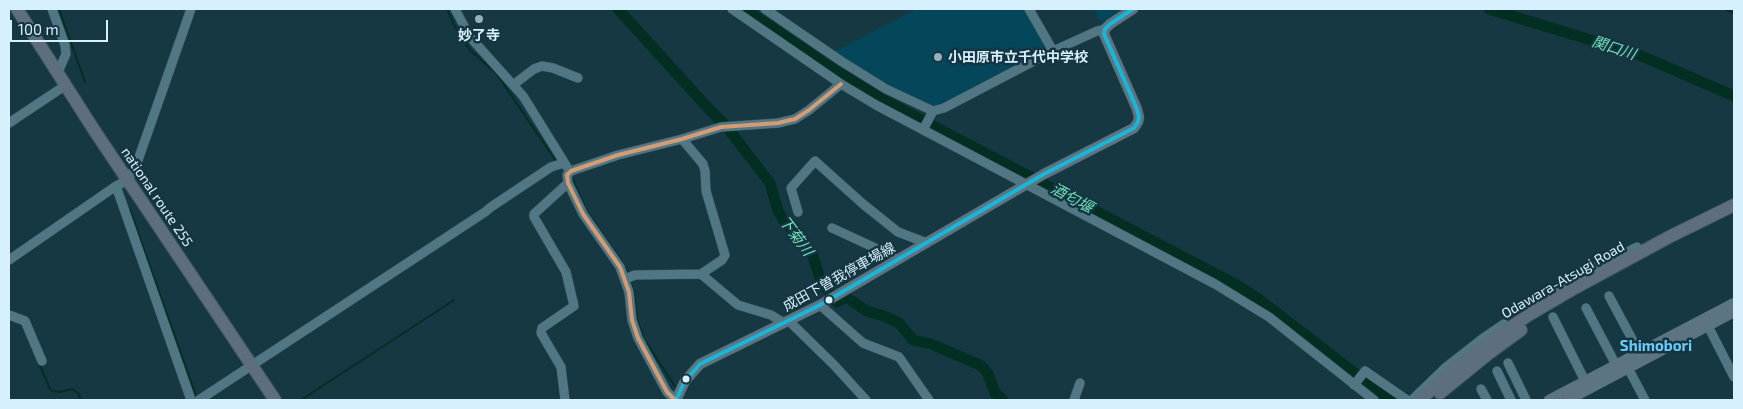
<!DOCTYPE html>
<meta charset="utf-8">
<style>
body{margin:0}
#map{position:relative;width:1743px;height:409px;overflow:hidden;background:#163843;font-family:"Exo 2",sans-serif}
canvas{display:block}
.frame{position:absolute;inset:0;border:10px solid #d6f1fd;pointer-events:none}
.scale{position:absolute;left:10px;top:20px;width:98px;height:22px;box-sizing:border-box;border:2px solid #d6f1fd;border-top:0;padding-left:6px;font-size:15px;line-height:18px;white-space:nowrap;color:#d6f1fd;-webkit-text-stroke:4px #153542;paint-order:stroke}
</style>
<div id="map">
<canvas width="1743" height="409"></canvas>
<div class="frame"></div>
<div class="scale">100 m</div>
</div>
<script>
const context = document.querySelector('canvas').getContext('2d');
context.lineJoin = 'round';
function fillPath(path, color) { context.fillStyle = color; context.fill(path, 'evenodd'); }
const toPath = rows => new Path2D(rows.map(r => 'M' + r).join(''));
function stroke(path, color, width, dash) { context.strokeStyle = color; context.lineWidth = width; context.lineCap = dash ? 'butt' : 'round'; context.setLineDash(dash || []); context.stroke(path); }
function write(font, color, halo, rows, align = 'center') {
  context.font = font + ' "Exo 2","Noto Sans JP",sans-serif'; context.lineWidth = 5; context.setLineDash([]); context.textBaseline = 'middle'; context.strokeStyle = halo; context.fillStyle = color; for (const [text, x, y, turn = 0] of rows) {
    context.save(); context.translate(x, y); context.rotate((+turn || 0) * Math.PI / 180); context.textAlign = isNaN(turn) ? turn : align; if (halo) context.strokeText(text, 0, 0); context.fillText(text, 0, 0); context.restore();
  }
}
fillPath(toPath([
 [917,9,1026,9,1050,50,941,107,935,107,900,94,836,54,836,51],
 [1094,9,1123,9,1103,22,1099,20]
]), '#04465a');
stroke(toPath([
 [59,9,85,82],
 [447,9,454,25,470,50,496,73,556,161],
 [1724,9,1734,13],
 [572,178,586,210,622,262,629,275],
 [130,210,197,399],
 [630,280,634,292,637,319,644,339,676,388],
 [39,363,50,389,53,391,60,392,72,389,78,393,81,400],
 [301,400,454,300]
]), '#032f23', 2);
stroke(toPath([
 [618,9,708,108,723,123],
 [745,9,833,69,880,98,1235,284,1260,300,1390,400],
 [1489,9,1637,54,1734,96],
 [729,130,770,183,778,211,784,221,803,240,813,256,821,282,830,292],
 [837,302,846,297,867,311,884,316,899,323,913,340,931,344],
 [936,346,982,366,988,374,995,393,1003,400]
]), '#032f23', 11);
const minor = toPath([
 [52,9,65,45,66,54,58,72],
 [455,9,470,37,523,96,567,167],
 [732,9,841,84,876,105,1215,284,1246,303,1269,317,1374,400],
 [765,9,841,61,886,89,933,111],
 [1029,9,1053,51],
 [513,85,534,69,542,66,553,68,578,78],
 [9,123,66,85],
 [923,130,933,111,944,108,1053,51,1097,31,1105,29],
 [682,139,703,164,705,171,706,191,725,255,722,260,701,274],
 [116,186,191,400],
 [798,212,791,188,815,161,863,204,898,232,927,243],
 [832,228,899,259],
 [9,260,116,186,128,180,137,163,191,9],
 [625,279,635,275,701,274,738,305,771,315,784,323],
 [1609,296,1639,352],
 [820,305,863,343,899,357,929,400],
 [1532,306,1562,288,1566,282,1596,266,1605,264,1637,247],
 [1586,308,1616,365],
 [9,315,25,321,42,361],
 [1553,317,1585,381],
 [789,321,834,365,866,400],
 [1708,326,1734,377],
 [1508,363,1526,400],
 [1628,368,1645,400],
 [1497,371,1511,400],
 [1354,385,1365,371,1407,400],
 [1481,389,1487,400],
 [199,400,485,212,491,207,551,167,564,163],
 [565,400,561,367,541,333,542,328,574,306,566,272,534,217,534,214,568,183],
 [675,400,667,392,638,338,632,320,629,292,620,267,583,214,568,183,567,175,571,171,618,155,682,139,721,127,778,123,795,119,809,110,841,84],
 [1074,400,1080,383],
 [1412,400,1445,368,1482,339,1504,324]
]);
const major = toPath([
 [676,400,685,381,700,364,820,305,1044,174,1134,128,1138,122,1139,117,1137,109,1104,34,1105,29,1110,24,1133,9],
 [1549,400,1734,303],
 [1568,400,1734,312]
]);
const highway = toPath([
 [17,9,94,130,275,400],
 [1440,393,1488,354,1521,330],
 [1420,400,1446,376,1482,347,1527,316,1573,289,1671,236,1734,205]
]);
stroke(minor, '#3b525a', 10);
stroke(major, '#3b525a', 11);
stroke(highway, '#3b525a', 14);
stroke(minor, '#517684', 9);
stroke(major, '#5d7482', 10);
stroke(highway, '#5d6f7e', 12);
stroke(toPath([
 [676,400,685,381,700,364,820,305,1044,174,1134,128,1138,122,1139,117,1137,109,1104,34,1105,29,1110,24,1133,9]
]), '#1ab6d8', 4);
stroke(toPath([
 [675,400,667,392,638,338,632,320,629,292,620,267,583,214,568,183,567,175,571,171,618,155,682,139,721,127,778,123,795,119,809,110,841,84]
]), '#d39c74', 4);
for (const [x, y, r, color] of [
 [479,19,5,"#93b0bc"],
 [938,57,5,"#93b0bc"],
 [829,300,4.5,"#d6f1fd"],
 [686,379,4.5,"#d6f1fd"]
]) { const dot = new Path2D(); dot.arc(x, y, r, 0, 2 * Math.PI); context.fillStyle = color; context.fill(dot); stroke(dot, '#153542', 2); }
write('bold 14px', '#d6f1fd', '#153542', [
 ["妙了寺",479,35],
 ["小田原市立千代中学校",948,57,"left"]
]);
write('14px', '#d6f1fd', '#153542', [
 ["national route 255",157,197,56],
 ["成田下曽我停車場線",839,277,-29],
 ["Odawara-Atsugi Road",1563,280,-30]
]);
write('italic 15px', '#72e2b9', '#153542', [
 ["関口川",1614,48,18],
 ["酒匂堰",1072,198,28],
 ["下菊川",796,236,53]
]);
write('bold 15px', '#6acdf6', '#153542', [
 ["Shimobori",1656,346]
]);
</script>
